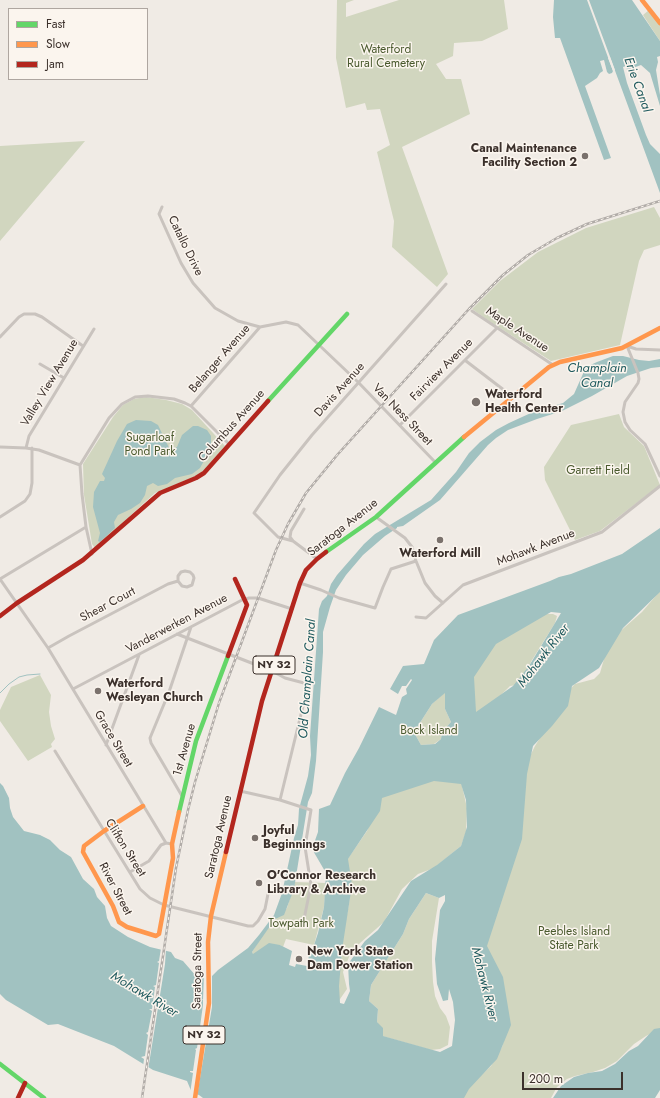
<!DOCTYPE html>
<style>
body{margin:0}
#map{position:relative;width:660px;height:1098px;overflow:hidden;background:#f0ebe5;font-family:Jost,sans-serif}
canvas{display:block}
.legend{position:absolute;left:8px;top:8px;width:140px;height:72px;box-sizing:border-box;background:#fbf5ee;border:1px solid #aea6a0;margin:0;padding:5px 7px;list-style:none;font-size:12px;color:#3b302b}
.legend li{display:flex;align-items:center;gap:8px;height:20px}
.legend b{width:20px;border:1px solid #aea6a0}
.scale{position:absolute;left:522px;top:1072px;width:101px;height:18px;box-sizing:border-box;border:2px solid #3b302b;border-top:0;padding-left:5px;font-size:12px;line-height:14px;white-space:nowrap;color:#3b302b;-webkit-text-stroke:3px #fbf5ee;paint-order:stroke}
</style>
<div id="map">
<canvas width="660" height="1098"></canvas>
<ul class="legend">
<li><b style="height:5px;background:#63d668"></b>Fast</li>
<li><b style="height:5px;background:#ff974d"></b>Slow</li>
<li><b style="height:5px;background:#b3261e"></b>Jam</li>
</ul>
<div class="scale">200 m</div>
</div>
<script>
const context = document.querySelector('canvas').getContext('2d');
context.lineJoin = 'round';
function fillPath(path, color) { context.fillStyle = color; context.fill(path, 'evenodd'); }
const toPath = rows => new Path2D(rows.map(r => 'M' + r).join(''));
function stroke(path, color, width, dash) { context.strokeStyle = color; context.lineWidth = width; context.lineCap = dash ? 'butt' : 'round'; context.setLineDash(dash || []); context.stroke(path); }
function write(font, color, halo, rows, align = 'center') {
  context.font = font + ' Jost,sans-serif'; context.lineWidth = 3; context.setLineDash([]); context.textBaseline = 'middle'; context.strokeStyle = halo; context.fillStyle = color; for (const [text, x, y, turn = 0] of rows) {
    context.save(); context.translate(x, y); context.rotate((+turn || 0) * Math.PI / 180); context.textAlign = isNaN(turn) ? turn : align; if (halo) context.strokeText(text, 0, 0); context.fillText(text, 0, 0); context.restore();
  }
}
fillPath(toPath([
 [337,0,354,0,346,3,346,17,399,0,504,0,508,29,482,41,454,43,453,56,436,64,446,79,461,79,470,114,402,147,448,274,437,287,392,247,394,221,377,152,390,145,380,109,367,110,365,103,346,108,336,58],
 [649,10,660,25,660,41,643,15],
 [85,141,0,241,0,146],
 [654,207,660,218,660,245,644,250,639,261,620,345,551,361,486,319,472,309,500,281,538,252,586,228],
 [146,397,166,400,182,404,192,410,225,446,205,469,198,475,155,493,95,548,92,544,84,495,83,464,113,417,123,405,134,399],
 [619,414,624,427,644,446,660,485,600,531,575,540,545,480,544,467,571,425],
 [660,591,660,1029,646,1036,634,1044,617,1061,605,1068,593,1072,575,1076,567,1079,557,1087,551,1098,456,1098,491,1066,502,1047,505,1037,486,946,530,756,535,746,572,687,575,684,594,679,600,673,608,645,617,634,642,612],
 [545,614,553,614,557,616,555,623,532,660,521,682,517,685,510,686,500,696,474,716,470,653],
 [40,675,51,695,49,712,51,726,55,739,51,744,52,747,28,761,0,721,0,710,11,687],
 [445,692,445,709,451,722,442,732,441,739,434,744,421,745,416,736,416,729,432,704],
 [457,764,467,808,466,832,461,846,434,868,418,874,402,889,384,922,360,943,349,957,343,972,347,989,338,1002,332,991,349,904,351,880,350,872,346,865,347,860,367,831,380,798,388,793],
 [295,882,326,883,324,907,314,945,286,939,283,947,280,945,253,955,252,952,262,936,275,919,287,908],
 [426,893,439,898,432,941,432,962,433,982,435,996,440,1008,446,1016,450,1027,448,1045,440,1049,431,1050,382,1036,377,1022,378,1009,369,1001,371,985,403,934,409,919]
]), '#d1d6bf');
fillPath(toPath([
 [554,0,632,0,660,41,660,56,657,57,658,62,656,70,660,95,660,106,650,73,641,65,627,70,626,66,623,67,627,83,646,135,650,144,660,154,660,193,610,57,608,58,613,71,612,73,609,74,607,72,604,60,600,61,603,71,600,73,597,78,585,86,611,158,604,160,560,38,555,38,553,17],
 [613,356,623,356,639,360,649,361,660,359,660,367,651,368,627,376,592,396,562,411,537,419,508,430,496,438,488,445,440,500,403,526,397,527,397,528,385,536,363,555,346,575,336,590,330,607,323,632,323,652,316,761,312,793,308,802,294,889,284,915,275,919,252,952,253,954,269,943,280,945,292,951,289,965,295,967,296,964,307,966,310,950,314,945,318,933,324,907,326,873,312,849,318,832,319,809,330,805,345,773,359,748,379,707,396,715,402,697,407,694,406,689,412,680,411,679,406,686,402,686,398,694,390,689,403,666,424,664,434,640,458,615,550,581,559,577,571,574,622,554,660,528,660,592,623,628,599,668,572,686,568,706,552,726,533,746,527,774,522,839,487,946,503,977,511,1025,497,1059,469,1089,464,1098,203,1098,199,1095,192,1093,187,1081,153,1070,114,1046,58,1024,48,1025,6,1000,0,994,0,783,3,786,9,798,10,808,13,817,24,831,40,835,50,840,60,850,71,857,83,879,94,889,97,897,105,906,107,918,111,926,128,937,150,947,171,952,175,958,183,961,196,976,211,977,218,970,248,948,259,935,274,915,282,893,294,838,298,825,299,809,308,776,311,755,310,736,319,609,322,601,327,596,331,584,337,575,364,544,375,534,431,500,456,472,469,453,480,442,496,430,509,423,533,412,563,403,574,394,586,367,597,362],
 [551,612,561,613,529,666,513,686,476,712,474,677,496,644],
 [445,693,445,709,451,722,442,732,441,739,435,744,421,745,416,736,416,729,432,704],
 [434,781,461,784,466,800,467,827,461,846,437,865,411,881,378,930,365,941,348,964,349,984,350,991,344,1004,340,1003,339,986,342,950,352,885,348,859,380,811,382,798],
 [426,893,439,898,445,895,445,901,440,910,435,959,437,984,443,1001,448,1000,449,989,453,1002,455,1020,452,1046,440,1052,383,1036,383,1028,377,1022,378,1009,369,1001,371,985,403,934,409,919],
 [136,420,151,421,158,425,170,450,177,447,182,435,193,426,198,426,207,430,211,436,211,448,200,468,192,474,175,478,167,484,158,486,153,483,147,486,145,495,140,503,131,509,118,515,114,522,115,528,100,542,98,541,100,533,93,507,94,492,100,481,104,481,105,478,102,474,117,441,127,424],
 [660,1028,660,1090,655,1098,553,1098,561,1086,574,1077,588,1073,602,1071,615,1064,629,1051,638,1046,654,1029]
]), '#a1c2c1');
fillPath(toPath([
 [587,0,589,0,615,70,613,71],
 [161,948,166,949,165,964,148,1070,143,1067,144,1059,141,1057,145,1056,148,1035,146,1033,148,1032,152,1011,149,1009,152,1009,155,987,153,986,156,985,159,963,157,962,159,961],
 [204,974,212,974,212,1007,197,1096,190,1094,193,1073,190,1072,190,1071,193,1071,196,1050,195,1049,197,1048,203,1005,203,1000,202,1000,203,999]
]), '#f0ebe5');
stroke(toPath([
 [0,693,9,684,19,677,27,675,40,674]
]), '#a1c2c1', 1);
stroke(toPath([
 [162,207,159,214,181,263,193,283,215,308,238,321,260,327,286,322,298,325,358,382,435,462],
 [472,311,553,365],
 [0,337,19,317,24,314,35,314,42,317,83,346],
 [627,346,638,373,639,379,638,383,625,402,623,412,625,422,630,430,645,444,660,476],
 [627,346,636,349,660,350],
 [466,361,513,397],
 [40,364,64,378],
 [191,406,260,327],
 [400,425,497,328],
 [0,447,26,448,39,450,80,465],
 [26,448,29,436,94,329],
 [304,509,291,531,290,537,293,541,317,559],
 [0,517,25,501,30,494,32,483,32,448],
 [376,517,405,538,412,547,416,561,425,583,435,596,443,603],
 [86,527,0,579,48,648,166,843,172,844],
 [293,541,278,537,254,513,280,475,312,435,446,284],
 [92,554,86,527,82,494,80,465,109,418,122,404,135,397,148,396,174,399,185,403,191,406,229,444],
 [300,583,321,590,339,598,375,608,383,587,391,569,416,561],
 [416,617,426,618,463,585,602,532,660,486],
 [177,634,272,671,285,678,304,683,306,685,307,687,306,694,280,800],
 [48,648,69,636,168,584,178,581,178,576,181,572,185,571,190,572,193,575,194,578,192,585,187,587,182,586,178,581],
 [73,689,242,600,249,598,258,598,292,609],
 [106,745,139,655],
 [55,751,140,889,150,898,164,905,248,926,253,926,258,921,265,909,269,889],
 [240,791,280,800,311,810,305,847,311,885,303,924],
 [182,796,151,743,150,738,169,692,191,627],
 [130,872,149,861,161,845,166,843]
]), '#c9c3be', 3);
stroke(toPath([
 [268,401,347,314],
 [326,552,376,517,464,437],
 [179,812,196,741,228,656],
 [0,1064,44,1098]
]), '#63d668', 4.5);
stroke(toPath([
 [642,0,660,23],
 [464,437,549,367,560,362,622,348,660,328],
 [143,806,104,831,84,846,83,852,113,906,119,922,127,927,156,936,159,934,173,858,172,844,179,812],
 [195,1098,209,1003,208,942,211,916,226,852]
]), '#ff974d', 4.5);
stroke(toPath([
 [0,616,17,603,83,560,160,493,196,478,204,473,268,401],
 [228,656,247,605,235,579],
 [226,852,262,701,300,583,306,570,317,559,326,552],
 [18,1098,25,1083]
]), '#b3261e', 4.5);
const rail = toPath([
 [142,1098,176,868,188,810,195,782,219,703,276,550,288,524,306,493,338,454,469,309,503,275,528,255,557,238,587,224,660,201]
]);
stroke(rail, '#b1aca8', 2.5);
stroke(rail, '#fbf5ee', 1, [3]);
for (const [x, y, r, color] of [
 [585,156,4,"#7a716c"],
 [476,402,5,"#7a716c"],
 [440,540,4,"#7a716c"],
 [98,691,4,"#7a716c"],
 [255,838,4,"#7a716c"],
 [259,883,4,"#7a716c"],
 [299,959,4,"#7a716c"]
]) { const dot = new Path2D(); dot.arc(x, y, r, 0, 2 * Math.PI); context.fillStyle = color; context.fill(dot); stroke(dot, '#fbf5ee', 1.5); }
for (const [x, y, w] of [
 [274,665,42],
 [204,1035,42]
]) { const box = new Path2D(); box.roundRect(x - w / 2, y - 9, w, 18, 3); context.fillStyle = '#fbf5ee'; context.fill(box); stroke(box, '#3b302b', 1); }
write('bold 11px', '#3b302b', null, [
 ["NY 32",274,665],
 ["NY 32",204,1035]
]);
write('12px', '#4a5a2e', '#fbf5ee', [
 ["Waterford",386,50],
 ["Rural Cemetery",386,64],
 ["Sugarloaf",150,438],
 ["Pond Park",150,452],
 ["Garrett Field",598,471],
 ["Bock Island",429,731],
 ["Towpath Park",301,924],
 ["Peebles Island",574,932],
 ["State Park",574,946]
]);
write('bold 12px', '#3b302b', '#fbf5ee', [
 ["Canal Maintenance",577,149,"right"],
 ["Facility Section 2",577,163,"right"],
 ["Waterford",485,395],
 ["Health Center",485,409],
 ["Waterford Mill",440,554,"center"],
 ["Waterford",106,684],
 ["Wesleyan Church",106,698],
 ["Joyful",263,831],
 ["Beginnings",263,845],
 ["O'Connor Research",267,876],
 ["Library & Archive",267,890],
 ["New York State",307,952],
 ["Dam Power Station",307,966]
], 'left');
write('12px', '#3b302b', '#fbf5ee', [
 ["Catallo Drive",185,246,64],
 ["Maple Avenue",517,330,33],
 ["Belanger Avenue",220,359,-49],
 ["Fairview Avenue",442,370,-45],
 ["Valley View Avenue",50,383,-59],
 ["Davis Avenue",340,390,-48],
 ["Van Ness Street",402,415,46],
 ["Columbus Avenue",232,426,-48],
 ["Saratoga Avenue",343,528,-38],
 ["Mohawk Avenue",536,548,-21],
 ["Shear Court",108,605,-28],
 ["Vanderwerken Avenue",177,624,-28],
 ["Grace Street",113,739,59],
 ["1st Avenue",185,750,-74],
 ["Saratoga Avenue",219,837,-77],
 ["Clifton Street",125,848,58],
 ["River Street",115,889,62],
 ["Saratoga Street",198,971,-89]
]);
write('italic 13px', '#1f5a5e', '#fbf5ee', [
 ["Erie Canal",637,85,70],
 ["Champlain",597,369],
 ["Canal",597,384],
 ["Mohawk River",544,656,-52],
 ["Old Champlain Canal",308,679,-86],
 ["Mohawk River",484,984,76],
 ["Mohawk River",144,995,31]
]);
</script>
